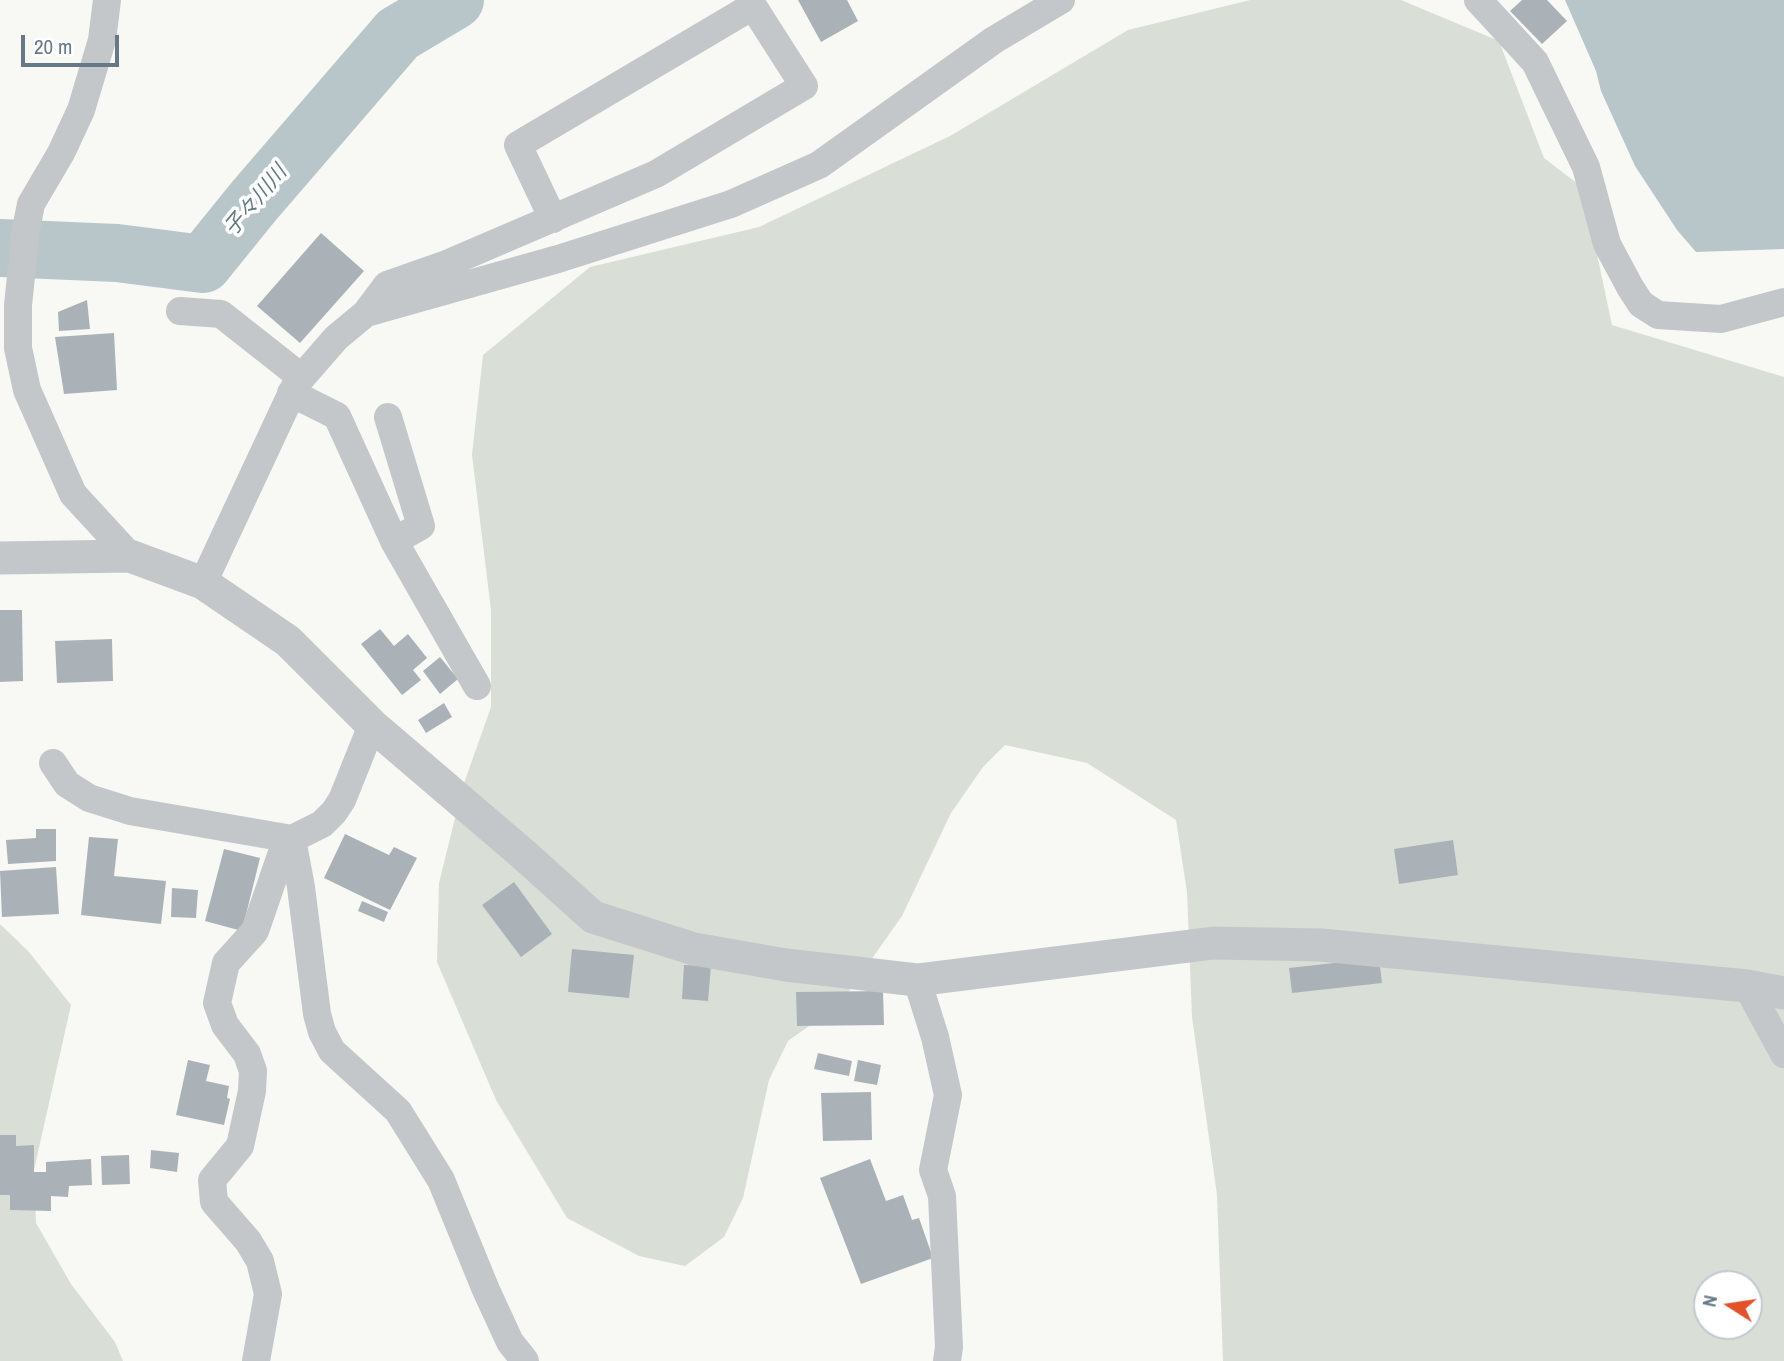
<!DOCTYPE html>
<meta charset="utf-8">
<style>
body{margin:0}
#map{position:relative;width:1784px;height:1361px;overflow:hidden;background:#f8f8f5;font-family:"Archivo Narrow",sans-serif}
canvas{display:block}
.north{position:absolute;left:1693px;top:1270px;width:70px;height:70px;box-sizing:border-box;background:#fff;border:2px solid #c2c9cf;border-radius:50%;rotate:282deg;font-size:19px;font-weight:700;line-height:28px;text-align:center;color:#677986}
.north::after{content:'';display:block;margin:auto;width:24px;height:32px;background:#e2512a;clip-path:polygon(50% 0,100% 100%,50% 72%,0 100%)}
.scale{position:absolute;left:21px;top:35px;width:98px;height:32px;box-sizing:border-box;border:4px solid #677986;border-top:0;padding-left:9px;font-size:21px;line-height:24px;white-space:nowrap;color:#677986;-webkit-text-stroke:5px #fff;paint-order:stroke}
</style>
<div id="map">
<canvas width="1784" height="1361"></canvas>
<div class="north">N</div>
<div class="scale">20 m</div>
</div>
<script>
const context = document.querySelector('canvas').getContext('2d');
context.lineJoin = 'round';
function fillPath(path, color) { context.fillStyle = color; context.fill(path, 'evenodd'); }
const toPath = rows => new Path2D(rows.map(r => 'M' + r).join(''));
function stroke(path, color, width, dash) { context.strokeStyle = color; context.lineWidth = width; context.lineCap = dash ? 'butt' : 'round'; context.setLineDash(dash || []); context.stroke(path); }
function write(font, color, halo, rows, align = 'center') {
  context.font = font + ' "Archivo Narrow","Noto Sans JP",sans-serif'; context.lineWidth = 7; context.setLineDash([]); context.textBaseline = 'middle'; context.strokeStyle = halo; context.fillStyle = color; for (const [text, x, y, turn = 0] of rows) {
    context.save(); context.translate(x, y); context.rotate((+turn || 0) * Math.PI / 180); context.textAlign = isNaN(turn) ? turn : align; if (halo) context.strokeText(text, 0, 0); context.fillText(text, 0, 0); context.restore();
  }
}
fillPath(toPath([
 [1250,0,1401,0,1499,41,1544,158,1583,188,1612,325,1784,377,1784,1361,1223,1361,1217,1195,1192,1017,1187,892,1176,820,1087,763,1005,745,983,767,951,813,902,916,840,1004,788,1041,769,1080,743,1198,724,1237,685,1266,639,1256,567,1218,496,1100,437,962,439,883,463,786,491,707,491,610,472,455,483,355,590,267,759,227,950,136,1128,30],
 [1707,1284,1749,1284,1749,1326,1707,1326],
 [0,924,29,952,71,1005,34,1170,36,1223,71,1284,115,1342,123,1361,0,1361]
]), '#d9dfd6');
fillPath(toPath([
 [1565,0,1784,0,1784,249,1696,252,1677,230,1635,166,1601,91,1596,71]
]), '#b9c6c9');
stroke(toPath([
 [0,248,117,253,203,264,254,201,398,34,455,0]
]), '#b9c6c9', 58);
fillPath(toPath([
 [798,0,847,0,858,21,821,42],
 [1522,0,1547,0,1567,21,1542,44,1510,11],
 [321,233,364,271,300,343,257,306],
 [87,300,90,329,59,331,58,312],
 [114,333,117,390,64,394,55,337],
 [0,610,22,610,23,681,0,682],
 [380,629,394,646,408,634,427,658,413,670,421,680,402,695,361,644],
 [112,639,113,681,57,683,55,641],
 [440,657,458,679,440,694,423,671],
 [444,703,452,717,426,733,418,720],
 [36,829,56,829,56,861,8,864,6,840,36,838],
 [345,834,389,855,394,847,417,858,390,910,324,878],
 [89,837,118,839,114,876,166,881,161,924,81,915],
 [1453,840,1458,875,1399,884,1394,849],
 [224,849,260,858,242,931,205,921],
 [56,867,59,914,2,917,0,871],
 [514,882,552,934,521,957,482,905],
 [172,888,198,890,196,918,171,917],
 [362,901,388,912,384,922,358,911],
 [572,949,634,955,629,998,568,992],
 [1379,958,1382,983,1292,993,1289,968],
 [684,965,711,966,708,1001,682,999],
 [883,991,884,1025,797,1026,796,992],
 [818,1053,852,1061,849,1076,814,1069],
 [188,1060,210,1065,206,1081,229,1086,227,1098,230,1099,224,1125,176,1115],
 [858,1060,881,1065,877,1085,854,1081],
 [871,1092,872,1140,823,1141,821,1093],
 [0,1135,16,1135,16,1146,34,1145,34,1172,46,1172,46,1162,91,1159,92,1185,69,1186,68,1197,51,1196,51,1211,10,1210,10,1195,0,1195],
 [151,1150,179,1153,177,1172,150,1168],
 [129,1155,130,1184,102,1185,101,1156],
 [870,1159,886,1201,903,1195,912,1220,919,1218,933,1258,861,1284,820,1178]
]), '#aab2b8');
stroke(toPath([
 [107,0,102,40,81,110,61,153,31,204,26,229,18,305,18,348,27,390,73,494,130,556],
 [1478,0,1535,62,1586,167,1607,244,1630,287,1641,304,1658,315,1721,319,1784,302],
 [553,219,518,145,753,6],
 [180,311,221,314,301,377],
 [366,313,387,285,444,265,656,174,804,86,749,0],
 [291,393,337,416,394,541,477,686],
 [388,417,421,526,394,541],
 [203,583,296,384,336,338,366,313,558,259,731,204,819,165,994,40,1061,0],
 [372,725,342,800,334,812,322,824,292,839,301,887,317,1014,322,1032,332,1051,398,1111,441,1180,486,1290,510,1342,525,1361],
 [53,763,67,784,89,798,130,811,292,839],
 [917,980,935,1037,948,1095,933,1170,942,1196,949,1347,947,1361],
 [1747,986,1784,1054],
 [256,1361,268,1294,260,1261,248,1241,214,1202,212,1180,240,1146,252,1091,253,1071,247,1054,225,1025,217,1003,226,963,255,931,287,838]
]), '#c3c7ca', 28);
stroke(toPath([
 [0,558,130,556,203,583,288,641,372,725,523,854,593,917,694,949,786,965,917,980,1214,943,1321,945,1747,986,1784,993]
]), '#c3c7ca', 33);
write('italic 21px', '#637a81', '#fff', [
 ["子々川川",256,201,-50]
]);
</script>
